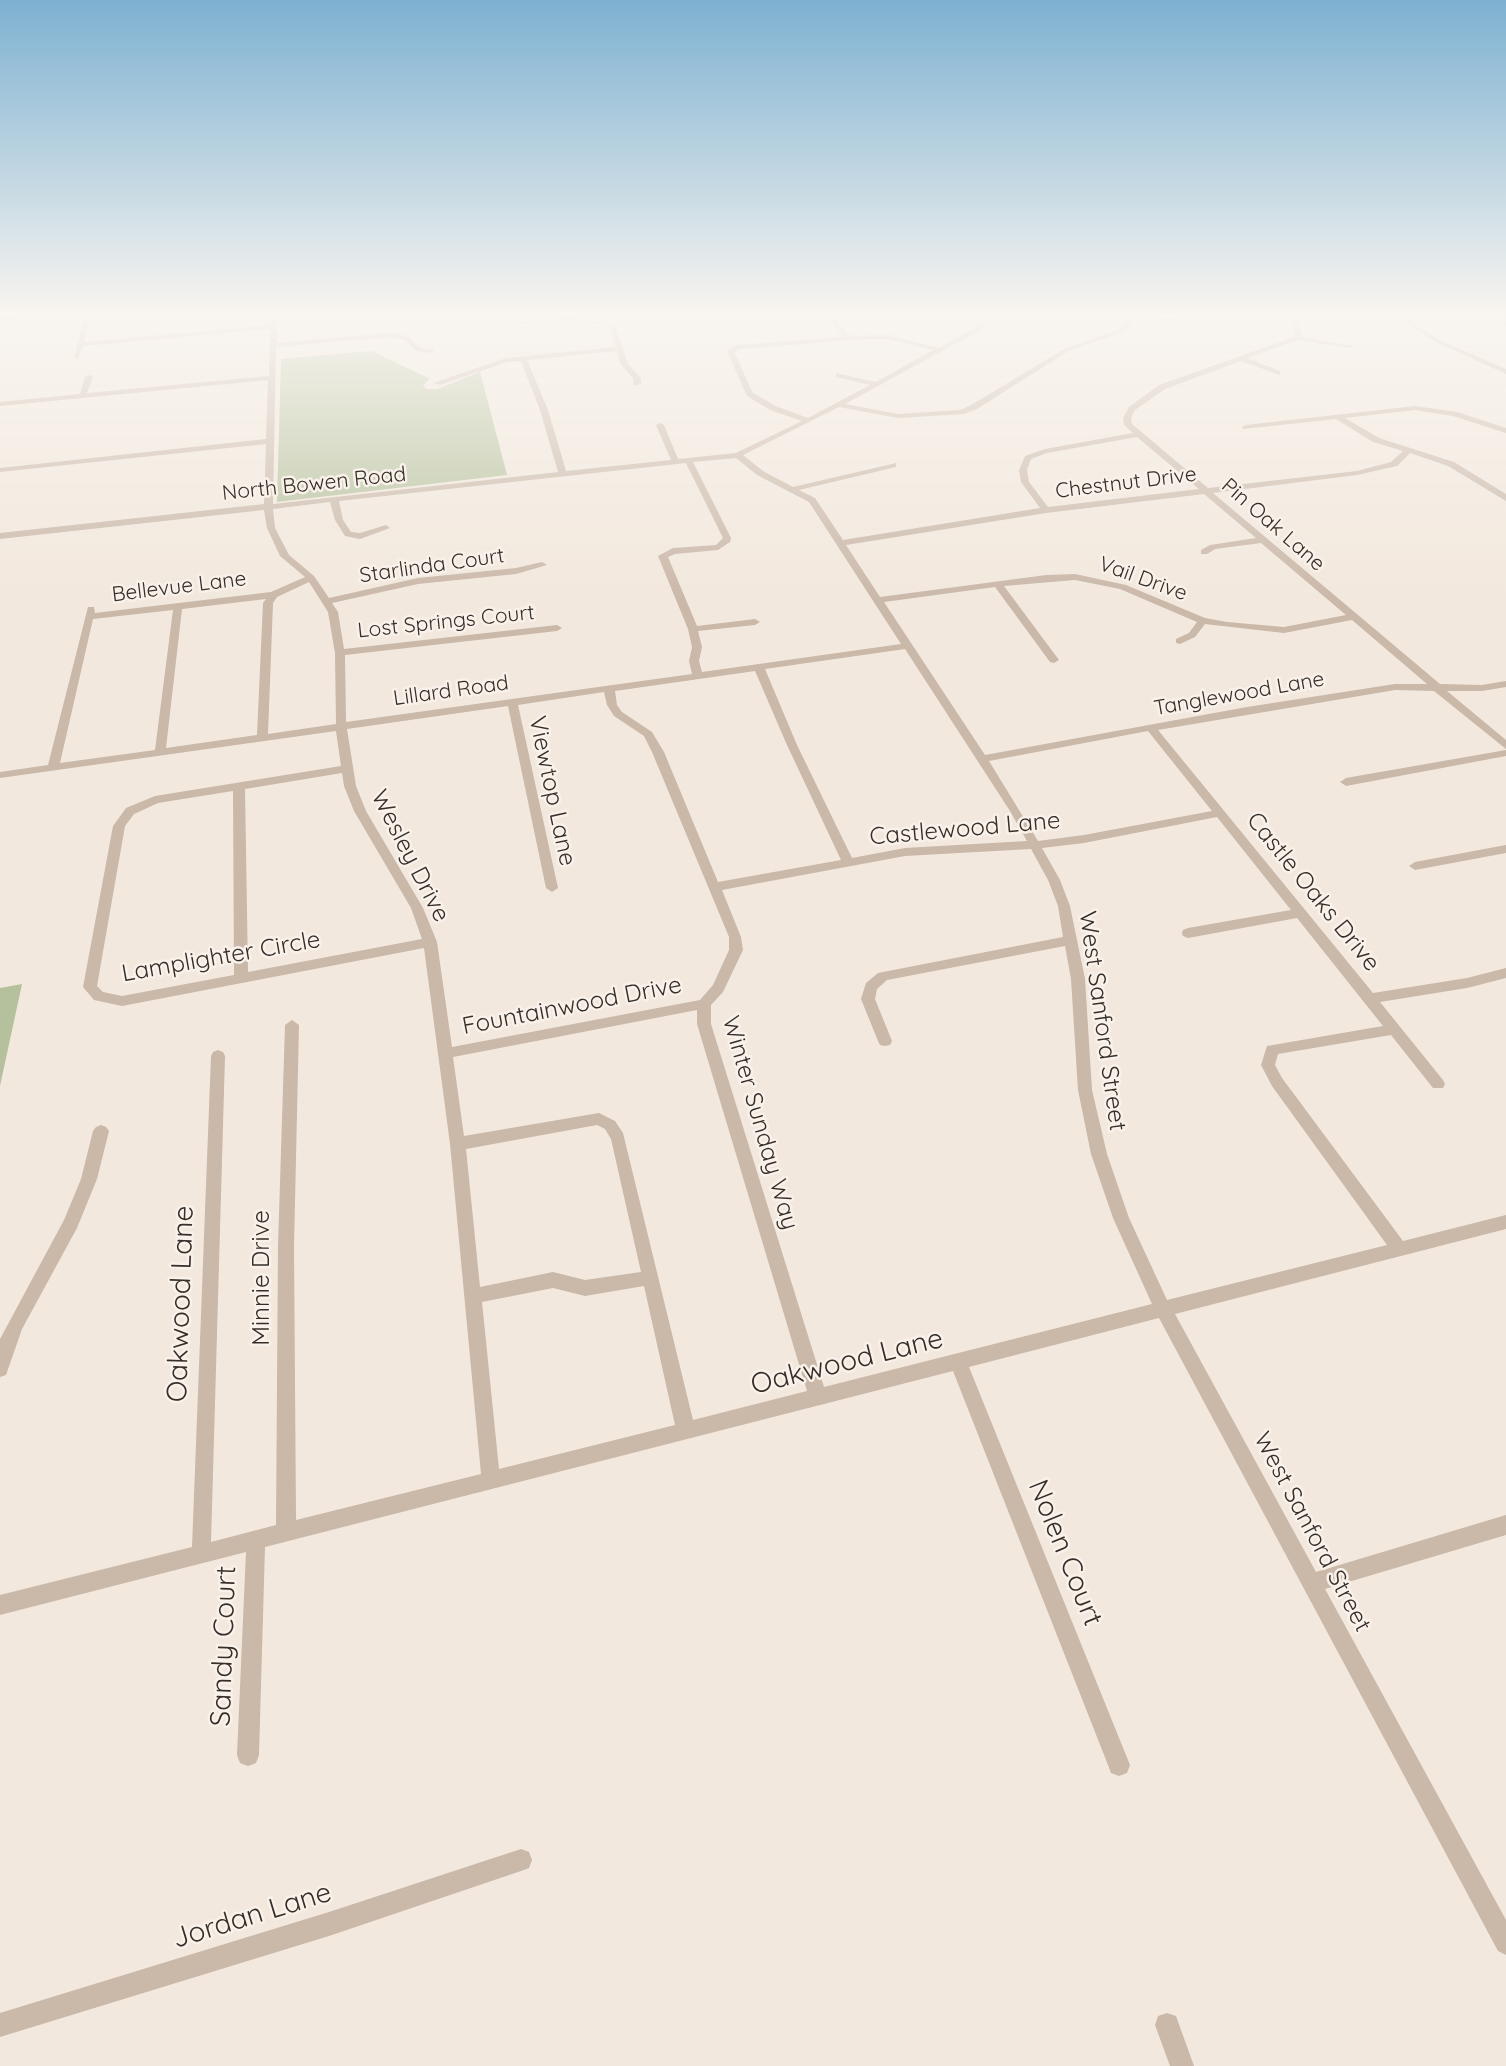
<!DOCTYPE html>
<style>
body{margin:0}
canvas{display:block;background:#f2e8dd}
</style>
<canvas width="1506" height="2066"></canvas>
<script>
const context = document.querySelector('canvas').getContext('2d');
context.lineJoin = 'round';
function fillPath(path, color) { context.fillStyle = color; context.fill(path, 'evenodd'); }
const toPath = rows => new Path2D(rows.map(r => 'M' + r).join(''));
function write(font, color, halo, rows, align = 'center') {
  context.font = font + ' Quicksand,sans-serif'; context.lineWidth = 5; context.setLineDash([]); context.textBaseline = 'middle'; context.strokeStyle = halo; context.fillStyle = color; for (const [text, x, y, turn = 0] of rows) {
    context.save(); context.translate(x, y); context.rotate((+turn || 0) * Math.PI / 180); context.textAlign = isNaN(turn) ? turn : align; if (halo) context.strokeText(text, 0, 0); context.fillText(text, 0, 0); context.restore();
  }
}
fillPath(toPath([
 [372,351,430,379,423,385,426,389,438,389,480,372,507,475,277,502,281,359],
 [22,984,3,1072,0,1086,0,988]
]), '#b5c19d');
fillPath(toPath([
 [40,314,70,314,0,321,0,317,40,314],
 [85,314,91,314,84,342,270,325,271,314,277,314,277,343,390,333,409,337,420,348,434,350,432,353,416,351,405,340,390,337,276,347,273,504,558,472,540,410,521,361,507,362,440,385,433,383,506,358,616,347,610,327,605,325,571,320,501,326,498,324,571,316,615,325,628,364,641,378,641,384,634,386,633,378,621,365,617,351,527,360,548,410,566,471,671,460,656,425,660,423,664,425,678,459,736,453,802,421,770,410,747,396,727,351,737,345,843,337,825,314,831,314,850,336,887,335,939,348,980,325,941,314,952,314,985,323,1010,314,1020,314,997,321,845,404,898,414,960,410,971,405,1066,348,1114,332,1122,327,1127,319,1087,314,1166,318,1217,314,1166,322,1133,319,1127,329,1118,334,1070,350,977,409,964,414,898,418,839,407,743,455,763,471,793,487,896,463,896,467,799,490,815,498,843,540,1040,508,1021,482,1019,470,1025,456,1045,449,1133,433,1124,425,1123,418,1129,407,1159,385,1294,337,1295,332,1290,321,1281,314,1288,314,1295,319,1301,332,1301,337,1353,346,1350,348,1298,340,1247,358,1280,371,1280,375,1241,361,1165,389,1135,410,1131,418,1132,424,1208,488,1357,471,1391,462,1403,451,1373,442,1336,419,1243,429,1242,427,1246,425,1415,406,1457,412,1506,428,1506,433,1453,416,1415,410,1345,418,1379,438,1454,462,1506,494,1506,501,1448,466,1410,453,1397,466,1357,475,1213,493,1440,684,1482,685,1506,681,1506,687,1482,691,1447,691,1506,740,1506,749,1434,691,1395,690,1158,730,1373,993,1467,978,1506,968,1506,978,1467,988,1380,1002,1443,1080,1445,1084,1443,1088,1433,1088,1391,1035,1278,1054,1275,1065,1282,1078,1403,1241,1506,1215,1506,1229,1175,1314,1316,1572,1506,1515,1506,1535,1325,1589,1506,1920,1506,1955,1498,1951,1159,1318,969,1367,1130,1765,1127,1773,1119,1776,1111,1773,1108,1765,953,1371,265,1547,259,1755,256,1763,248,1766,240,1763,237,1755,246,1552,0,1615,0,1595,192,1547,211,1056,213,1052,218,1050,223,1052,225,1056,211,1542,276,1525,278,1246,285,1025,292,1020,299,1025,294,1246,296,1520,481,1474,450,1144,424,948,122,1006,94,1000,83,987,113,826,126,808,155,796,341,766,336,731,0,778,0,772,48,765,88,607,94,607,95,613,271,592,305,577,280,556,267,528,264,510,0,539,0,533,264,504,266,444,0,472,0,468,266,439,268,380,0,406,0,402,80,394,85,377,89,375,93,377,87,393,269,376,270,329,83,346,78,358,74,358,85,314],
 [865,339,887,339,933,350,876,382,836,373,836,377,870,385,808,418,776,406,753,393,734,352,739,349,865,339],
 [1137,437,1199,489,1048,507,1029,482,1027,470,1031,459,1047,453,1137,437],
 [736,458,757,475,809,502,901,644,702,672,699,661,702,647,698,631,755,625,760,622,755,619,697,626,668,557,675,554,718,550,730,542,731,538,693,462,736,458],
 [686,463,723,538,716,545,673,548,658,556,688,629,692,647,689,661,692,674,346,722,345,655,557,631,562,628,557,625,344,649,338,612,332,603,418,584,516,574,547,565,542,562,516,568,418,578,329,598,314,576,289,555,275,528,273,509,330,502,335,520,345,536,360,539,390,528,386,525,360,533,351,532,343,520,339,501,686,463],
 [1204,494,1256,538,1210,545,1201,550,1201,554,1207,554,1215,549,1261,543,1346,615,1284,627,1227,622,1205,618,1126,585,1075,574,1046,575,880,597,846,545,1046,513,1204,494],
 [1075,580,1120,589,1197,622,1189,633,1176,639,1176,643,1180,644,1195,637,1205,624,1284,633,1352,620,1427,684,1395,684,1247,707,985,755,884,602,995,587,1050,662,1054,663,1059,660,1004,586,1075,580],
 [309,582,328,612,335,653,336,724,268,734,273,603,277,597,309,582],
 [266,599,263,603,257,735,166,748,182,609,266,599],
 [173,610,155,750,60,763,93,619,173,610],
 [905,649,1010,811,1027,841,905,848,852,858,797,745,765,669,905,649],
 [755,671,787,745,841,860,718,882,664,752,652,732,622,712,617,705,615,691,755,671],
 [604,692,607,705,614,716,644,736,652,752,729,937,729,950,713,985,700,1000,452,1047,437,942,423,908,366,811,356,786,347,729,508,706,546,888,552,892,558,888,518,705,604,692],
 [1148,731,1212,811,1084,835,1038,841,989,761,1148,731],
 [342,773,344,786,354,811,411,908,422,939,248,972,245,789,342,773],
 [233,791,234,975,122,996,103,992,97,986,125,826,134,814,158,803,233,791],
 [1217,817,1291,910,1188,928,1183,930,1182,933,1183,936,1188,938,1297,918,1383,1026,1267,1046,1261,1065,1272,1086,1387,1245,1167,1300,1129,1218,1107,1154,1092,1090,1085,979,1070,906,1060,880,1042,848,1084,843,1217,817],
 [1031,849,1048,880,1058,906,1063,937,878,973,866,983,861,999,878,1041,880,1045,885,1046,890,1045,892,1041,875,999,877,989,887,980,1065,946,1071,979,1078,1090,1091,1154,1113,1218,1152,1304,824,1387,711,1024,711,1005,723,992,743,950,741,937,722,890,905,856,1031,849],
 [697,1010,697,1024,807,1391,693,1420,623,1133,615,1121,599,1113,464,1136,453,1057,697,1010],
 [597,1125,605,1129,611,1139,641,1272,585,1280,553,1272,480,1287,466,1149,597,1125],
 [644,1286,675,1425,499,1469,482,1302,553,1288,585,1296,644,1286],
 [1402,314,1408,314,1414,324,1442,341,1506,369,1506,374,1438,343,1410,326,1402,314],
 [1500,314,1506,314,1506,327,1503,325,1500,314],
 [1506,750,1506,756,1346,786,1340,782,1346,778,1506,750],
 [1506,845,1506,853,1415,870,1409,866,1415,862,1506,845],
 [101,1125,106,1127,109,1131,97,1179,77,1228,22,1329,6,1375,0,1377,0,1339,64,1220,81,1179,93,1131,96,1127,101,1125],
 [521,1849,529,1852,532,1860,529,1868,521,1871,329,1936,0,2037,0,2013,329,1912,521,1849],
 [1167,2013,1176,2016,1194,2066,1170,2066,1155,2025,1158,2016,1167,2013]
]), '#cab8a9');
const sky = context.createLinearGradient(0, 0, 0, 603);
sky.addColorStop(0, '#7db1d1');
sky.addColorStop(0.52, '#f9f5f0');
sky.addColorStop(1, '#f9f5f000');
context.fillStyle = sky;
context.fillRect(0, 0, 1506, 603);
write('21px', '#372d29', '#f9f2ea', [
 ["Chestnut Drive",1126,483,-7],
 ["North Bowen Road",314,484,-6],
 ["Pin Oak Lane",1273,525,41],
 ["Starlinda Court",432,566,-8],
 ["Vail Drive",1143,579,20],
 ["Bellevue Lane",179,587,-7],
 ["Lost Springs Court",446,622,-6],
 ["Lillard Road",451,691,-8],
 ["Tanglewood Lane",1239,694,-10]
]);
write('24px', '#372d29', '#f9f2ea', [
 ["Viewtop Lane",552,791,78],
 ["Castlewood Lane",965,829,-5],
 ["Wesley Drive",410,856,63],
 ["Castle Oaks Drive",1313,892,51],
 ["Lamplighter Circle",221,957,-10],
 ["Fountainwood Drive",572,1006,-11],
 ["West Sanford Street",1102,1021,82],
 ["Winter Sunday Way",760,1123,74],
 ["Minnie Drive",262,1278,-90],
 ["West Sanford Street",1312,1532,62]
]);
write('28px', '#372d29', '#f9f2ea', [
 ["Oakwood Lane",181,1304,-88],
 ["Oakwood Lane",847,1362,-14],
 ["Nolen Court",1065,1553,68],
 ["Sandy Court",224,1646,-88],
 ["Jordan Lane",252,1916,-17]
]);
</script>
